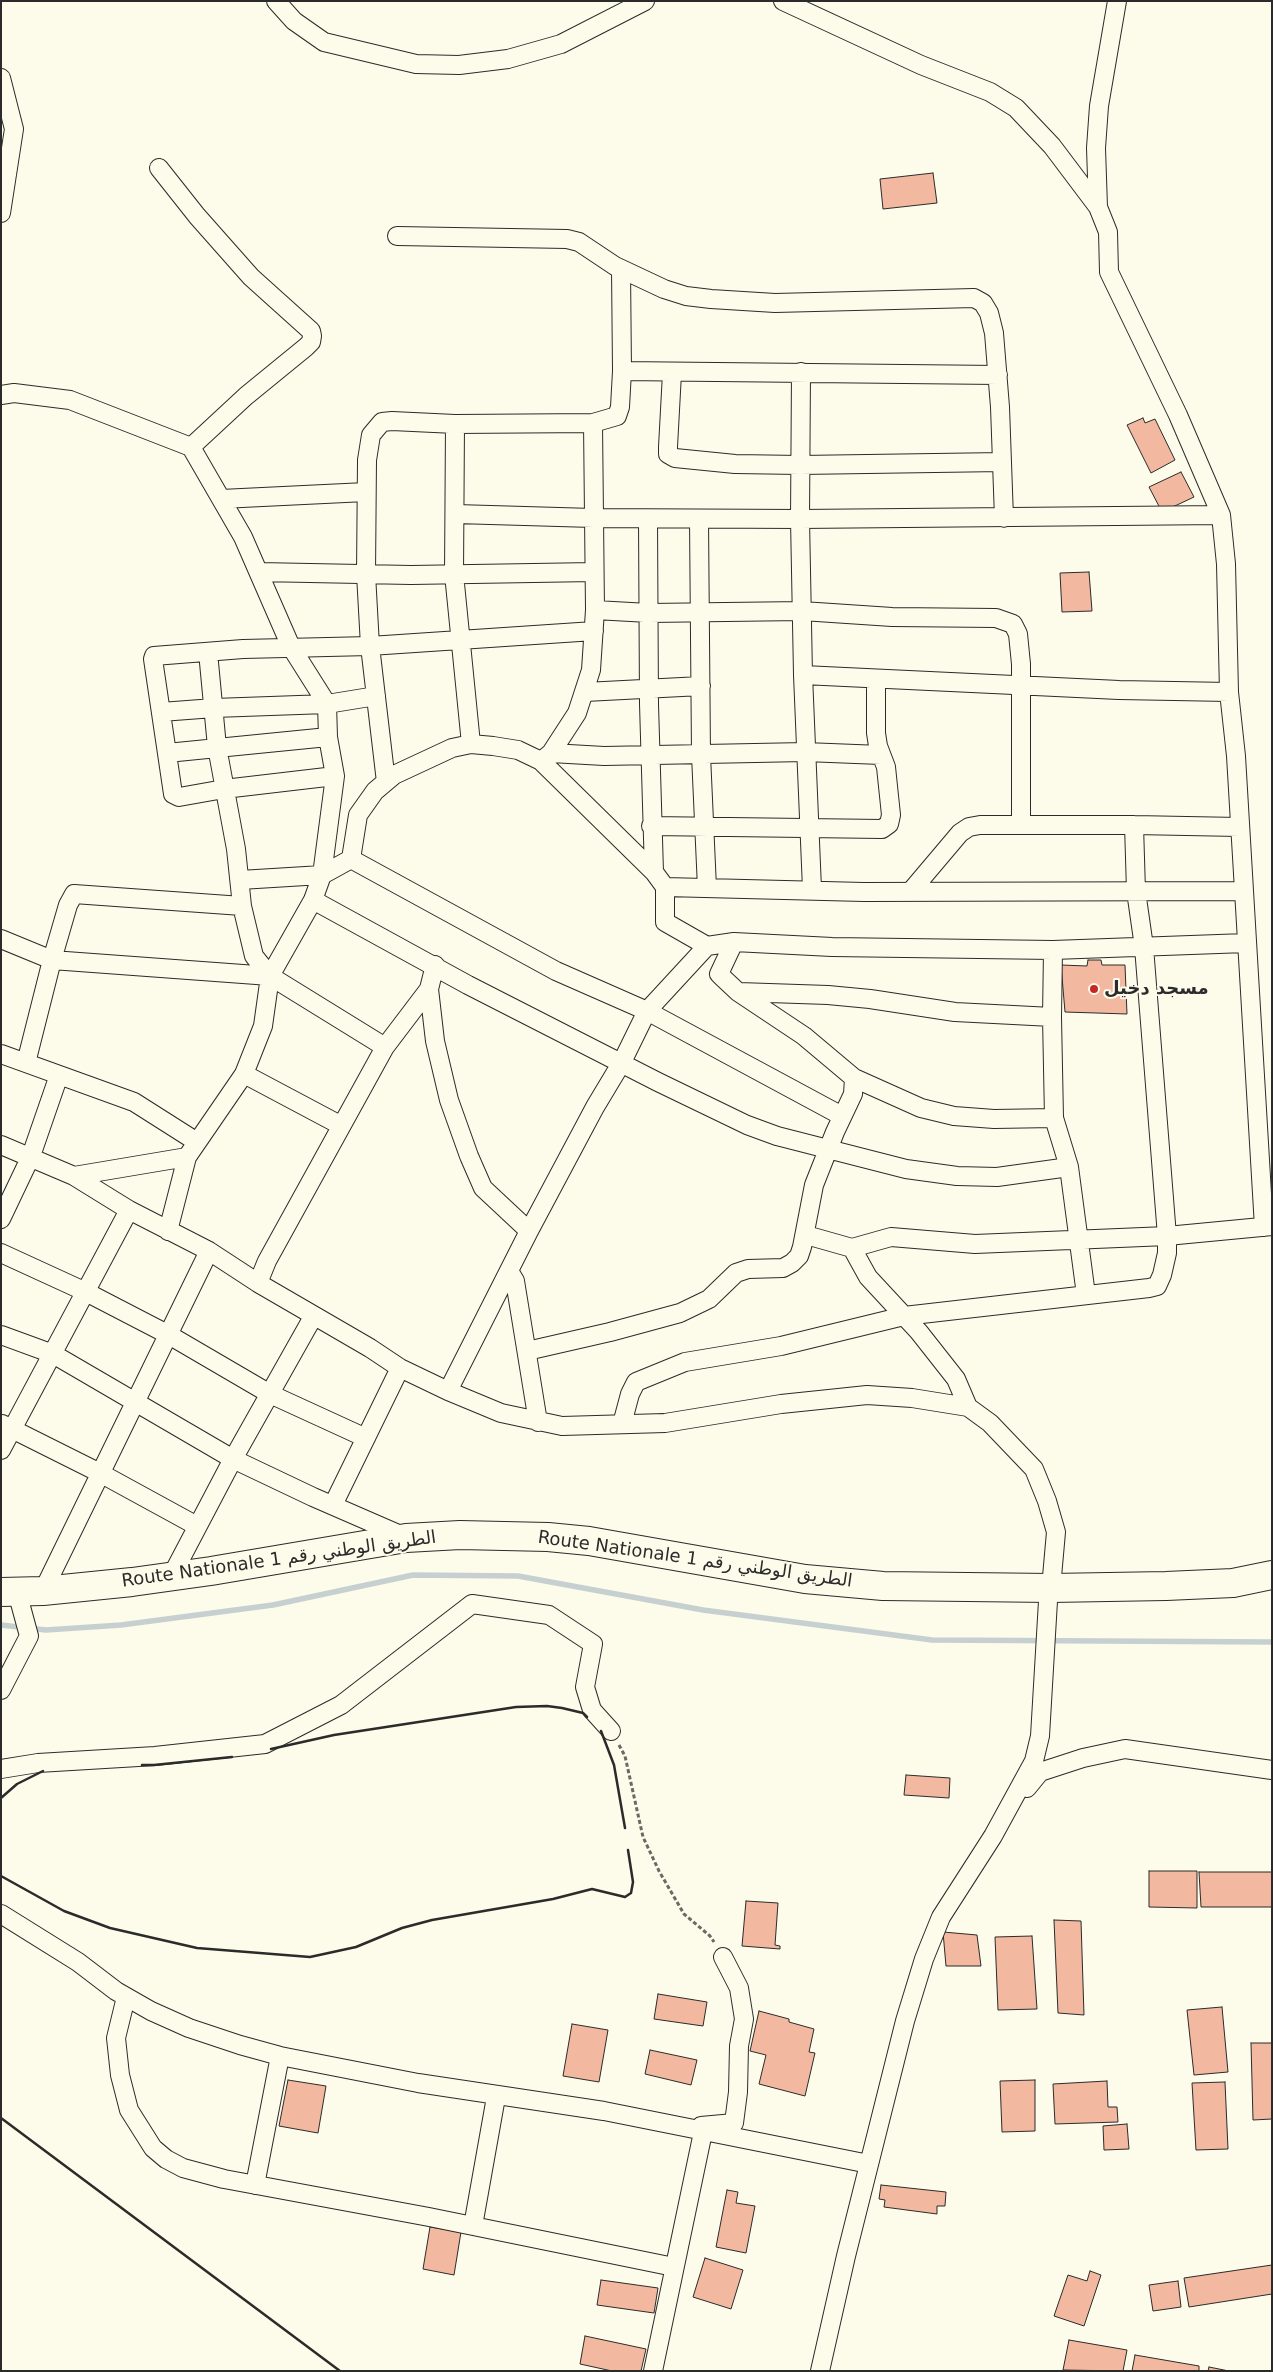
<!DOCTYPE html>
<meta charset="utf-8">
<style>
body{margin:0}
#map{position:relative;width:1273px;height:2372px;overflow:hidden;background:#fdfbea;font-family:"DejaVu Sans",sans-serif}
canvas{display:block}
.frame{position:absolute;inset:0;border:2px solid #2b2b2b;pointer-events:none}
</style>
<div id="map">
<canvas width="1273" height="2372"></canvas>
<div class="frame"></div>
</div>
<script>
const context = document.querySelector('canvas').getContext('2d');
context.lineJoin = 'round';
const toPath = rows => new Path2D(rows.map(r => 'M' + r).join(''));
function stroke(path, color, width, dash) { context.strokeStyle = color; context.lineWidth = width; context.lineCap = dash ? 'butt' : 'round'; context.setLineDash(dash || []); context.stroke(path); }
function fillPath(path, color) { context.fillStyle = color; context.fill(path, 'evenodd'); }
function write(font, color, halo, rows, align = 'center') {
  context.font = font + ' "DejaVu Sans","Noto Naskh Arabic",sans-serif'; context.lineWidth = 4; context.setLineDash([]); context.textBaseline = 'middle'; context.strokeStyle = halo; context.fillStyle = color; for (const [text, x, y, turn = 0] of rows) {
    context.save(); context.translate(x, y); context.rotate((+turn || 0) * Math.PI / 180); context.textAlign = isNaN(turn) ? turn : align; if (halo) context.strokeText(text, 0, 0); context.fillText(text, 0, 0); context.restore();
  }
}
stroke(toPath([
 [1,1625,46,1630,121,1625,273,1605,413,1575,518,1576,703,1610,932,1640,1272,1642]
]), '#c7d0d0', 5.5);
const building = toPath([
 [933,173,937,203,883,209,880,179,933,173],
 [1143,418,1145,423,1155,419,1175,460,1151,473,1127,425,1143,418],
 [1181,472,1194,497,1162,512,1149,487,1181,472],
 [1089,572,1092,611,1062,612,1060,573,1089,572],
 [1088,960,1101,960,1102,965,1125,965,1127,1014,1065,1012,1061,965,1087,966,1088,960],
 [906,1775,950,1778,949,1798,904,1795,906,1775],
 [1149,1871,1197,1871,1197,1908,1149,1907,1149,1871],
 [1199,1872,1272,1872,1272,1907,1201,1907,1199,1872],
 [746,1901,778,1903,775,1945,780,1946,780,1949,742,1946,746,1901],
 [1054,1920,1081,1921,1084,2015,1058,2013,1054,1920],
 [943,1932,977,1935,981,1966,946,1966,943,1932],
 [1032,1936,1037,2009,998,2010,995,1937,1032,1936],
 [658,1994,707,2002,703,2026,654,2019,658,1994],
 [1222,2007,1228,2072,1194,2075,1187,2010,1222,2007],
 [759,2011,789,2019,789,2022,814,2029,809,2052,815,2053,805,2096,759,2084,766,2055,750,2051,759,2011],
 [572,2024,608,2030,599,2082,563,2076,572,2024],
 [1251,2043,1272,2043,1272,2119,1253,2120,1251,2043],
 [650,2050,697,2060,691,2085,645,2074,650,2050],
 [288,2080,326,2086,318,2133,279,2126,288,2080],
 [1035,2080,1035,2131,1002,2132,1000,2081,1035,2080],
 [1107,2081,1108,2107,1117,2107,1118,2122,1055,2124,1053,2084,1107,2081],
 [1225,2082,1228,2149,1196,2150,1192,2083,1225,2082],
 [1127,2124,1129,2149,1104,2150,1103,2126,1127,2124],
 [881,2185,946,2192,945,2206,937,2206,937,2214,884,2207,885,2200,879,2199,881,2185],
 [727,2190,738,2192,736,2203,755,2206,746,2253,716,2247,727,2190],
 [430,2227,461,2232,454,2275,423,2269,430,2227],
 [705,2258,743,2270,731,2309,693,2297,705,2258],
 [1272,2265,1272,2294,1189,2307,1184,2278,1272,2265],
 [1090,2271,1101,2275,1084,2326,1054,2316,1068,2275,1087,2281,1090,2271],
 [601,2280,658,2288,654,2313,597,2305,601,2280],
 [1178,2281,1181,2307,1153,2311,1149,2285,1178,2281],
 [585,2336,646,2349,641,2371,612,2371,580,2364,585,2336],
 [1069,2340,1127,2350,1123,2371,1063,2370,1069,2340],
 [1135,2355,1199,2366,1199,2371,1132,2371,1135,2355],
 [1209,2367,1229,2371,1208,2371,1209,2367]
]);
fillPath(building, '#f2b8a0');
stroke(building, '#2b2b2b', 1);
const minor = toPath([
 [276,1,294,21,324,42,416,64,459,65,508,59,561,44,645,1],
 [783,1,921,65,990,92,1016,108,1052,146,1098,207],
 [1117,1,1099,106,1096,148,1098,207,1108,232,1109,272,1178,415,1221,515,1226,564,1229,692,1236,756,1264,1227],
 [1,78,14,129,1,213],
 [159,168,197,216,251,277,311,331,312,336,311,342,306,347,246,396,191,447],
 [397,236,567,239,579,242,615,266,664,289,686,296,711,299,775,303,974,298,983,303,989,313,994,333,1000,407,1004,518],
 [622,371,998,375],
 [801,372,800,519,803,675,812,889],
 [672,373,668,447,668,454,675,458,735,464,800,465,1002,462],
 [1,395,14,393,70,400,191,447,243,537,291,647,327,704,328,737,335,776,322,875,240,880],
 [455,424,454,574,471,744],
 [221,499,366,492],
 [456,514,593,518,800,519,1221,515],
 [648,519,649,704,654,872],
 [699,519,701,755,707,888],
 [259,572,411,575,594,572],
 [595,610,649,613,802,611,892,617,996,618,1013,624,1018,634,1021,664,1021,825],
 [208,652,217,747,236,849,242,906,254,956,270,976,385,1047],
 [803,675,1119,690,1229,692],
 [585,692,701,686],
 [161,712,214,708,327,704,376,696],
 [167,753,328,737],
 [551,753,604,756,805,752,881,755],
 [541,761,551,753,577,713,591,670,595,610,593,423],
 [335,776,224,789,179,797,173,794,153,659,154,656,243,649,370,646,594,631],
 [386,782,370,646,366,574,367,460,371,435,382,422,392,421,455,424,593,423,617,416,620,407,622,371,621,269],
 [651,826,882,829,889,824,891,815,886,767,878,746,876,733,876,679],
 [351,859,556,971,647,1011,842,1116],
 [665,887,864,892,1243,891],
 [911,891,960,833,969,827,980,825,1134,825,1239,827],
 [313,900,468,985,658,1082,747,1125,777,1136,906,1169,957,1176,997,1177,1069,1167],
 [1,939,52,960,270,976],
 [734,942,719,974,722,977,738,992,804,1036,854,1078,921,1108,954,1116,994,1119,1054,1118],
 [1053,950,1052,1017,1054,1118,1069,1167,1086,1295],
 [429,989,435,1041,449,1100,469,1156,483,1188,529,1231],
 [739,992,828,995,870,999,955,1012,1052,1017],
 [1,1054,134,1102,197,1142],
 [26,1063,52,960,68,905,74,894,242,906],
 [244,1074,340,1125],
 [1,1145,74,1176,129,1210,209,1251,258,1283,370,1348,400,1368,448,1391,501,1413,562,1426,665,1423,781,1404,829,1399,867,1395,912,1398,968,1407,990,1423,1034,1469,1047,1501,1056,1532,1051,1588,1048,1601,1040,1736,1034,1761,993,1836,941,1917,924,1959,905,2021,846,2256,820,2371],
 [74,1176,187,1157],
 [1,1219,31,1156,59,1075],
 [168,1231,187,1157,244,1074,263,1026,270,976,313,900,322,875,351,859,358,815,375,791,394,775,452,748,471,744,493,746,518,750,541,761,654,872,665,887,665,922,707,946,734,942,832,947,1053,950,1246,943],
 [806,1235,852,1248,891,1237,975,1244,1167,1236,1272,1226],
 [852,1248,868,1277,919,1332,956,1379,968,1407],
 [1,1253,86,1292,169,1335,270,1394,366,1438],
 [509,1271,515,1281,538,1422],
 [258,1283,267,1261,385,1047,429,989,435,965],
 [1,1335,53,1354,233,1459,313,1497,405,1537],
 [527,1351,610,1332,680,1313,709,1299,736,1273,748,1269,783,1268,792,1263,799,1256,802,1247,814,1185,835,1132,853,1094,854,1078],
 [448,1391,529,1231,595,1107,622,1062,647,1011,707,946],
 [2,1424,100,1473,197,1526],
 [622,1424,630,1394,636,1382,685,1362,781,1346,904,1316,1149,1288,1157,1286,1162,1275,1167,1253,1167,1236,1144,947,1136,891,1134,825],
 [1,1450,129,1210],
 [333,1505,400,1368],
 [171,1577,233,1459,313,1317],
 [43,1591,209,1251],
 [1,1690,29,1636,17,1592],
 [1,1769,38,1763,155,1756,265,1744,341,1705,472,1604,549,1615,593,1644,585,1687,592,1710,611,1731],
 [1027,1788,1040,1772,1083,1758,1125,1749,1272,1770],
 [1,1914,78,1962,116,1991,151,2011,189,2028,240,2045,280,2056,418,2083,604,2111,869,2164],
 [126,1997,116,2038,120,2075,129,2110,153,2148,166,2159,183,2168,224,2179,429,2217,674,2267],
 [701,2126,734,2123,738,2092,739,2046,744,2019,739,1988,723,1957],
 [255,2185,280,2056],
 [473,2226,496,2097],
 [653,2371,703,2132]
]);
const trunk = toPath([
 [1,1592,43,1591,132,1582,211,1571,406,1538,460,1535,548,1537,589,1541,805,1579,883,1586,1051,1588,1166,1586,1233,1583,1272,1575]
]);
stroke(minor, '#2b2b2b', 20);
stroke(trunk, '#2b2b2b', 30);
stroke(toPath([
 [619,1745,625,1756,643,1837,659,1871,684,1914,710,1936,714,1942]
]), '#6a6964', 3, [4, 2.5]);
stroke(minor, '#fdfbea', 18);
stroke(trunk, '#fdfbea', 28);
stroke(toPath([
 [601,1731,614,1765,625,1828],
 [271,1749,334,1735,516,1707,547,1706,562,1708,583,1713,587,1717],
 [142,1765,154,1765,232,1757],
 [1,1798,17,1784,43,1771],
 [1,1876,64,1911,110,1928,197,1948,310,1957,356,1947,402,1928,432,1920,553,1899,592,1889,625,1897,631,1893,633,1882,628,1850],
 [1,2118,340,2371]
]), '#2b2b2b', 2.5);
for (const [x, y, r, color] of [
 [1094,989,5,"#c62828"]
]) { const dot = new Path2D(); dot.arc(x, y, r, 0, 2 * Math.PI); context.fillStyle = color; context.fill(dot); stroke(dot, '#fdfbea', 2); }
write('bold 18px', '#2b2b2b', '#fdfbea', [
 ["مسجد دخيل",1104,989]
], 'left');
write('18px', '#2b2b2b', '#fdfbea', [
 ["Route Nationale الطريق الوطني رقم 1",279,1560,-8],
 ["Route Nationale الطريق الوطني رقم 1",695,1560,8]
]);
</script>
